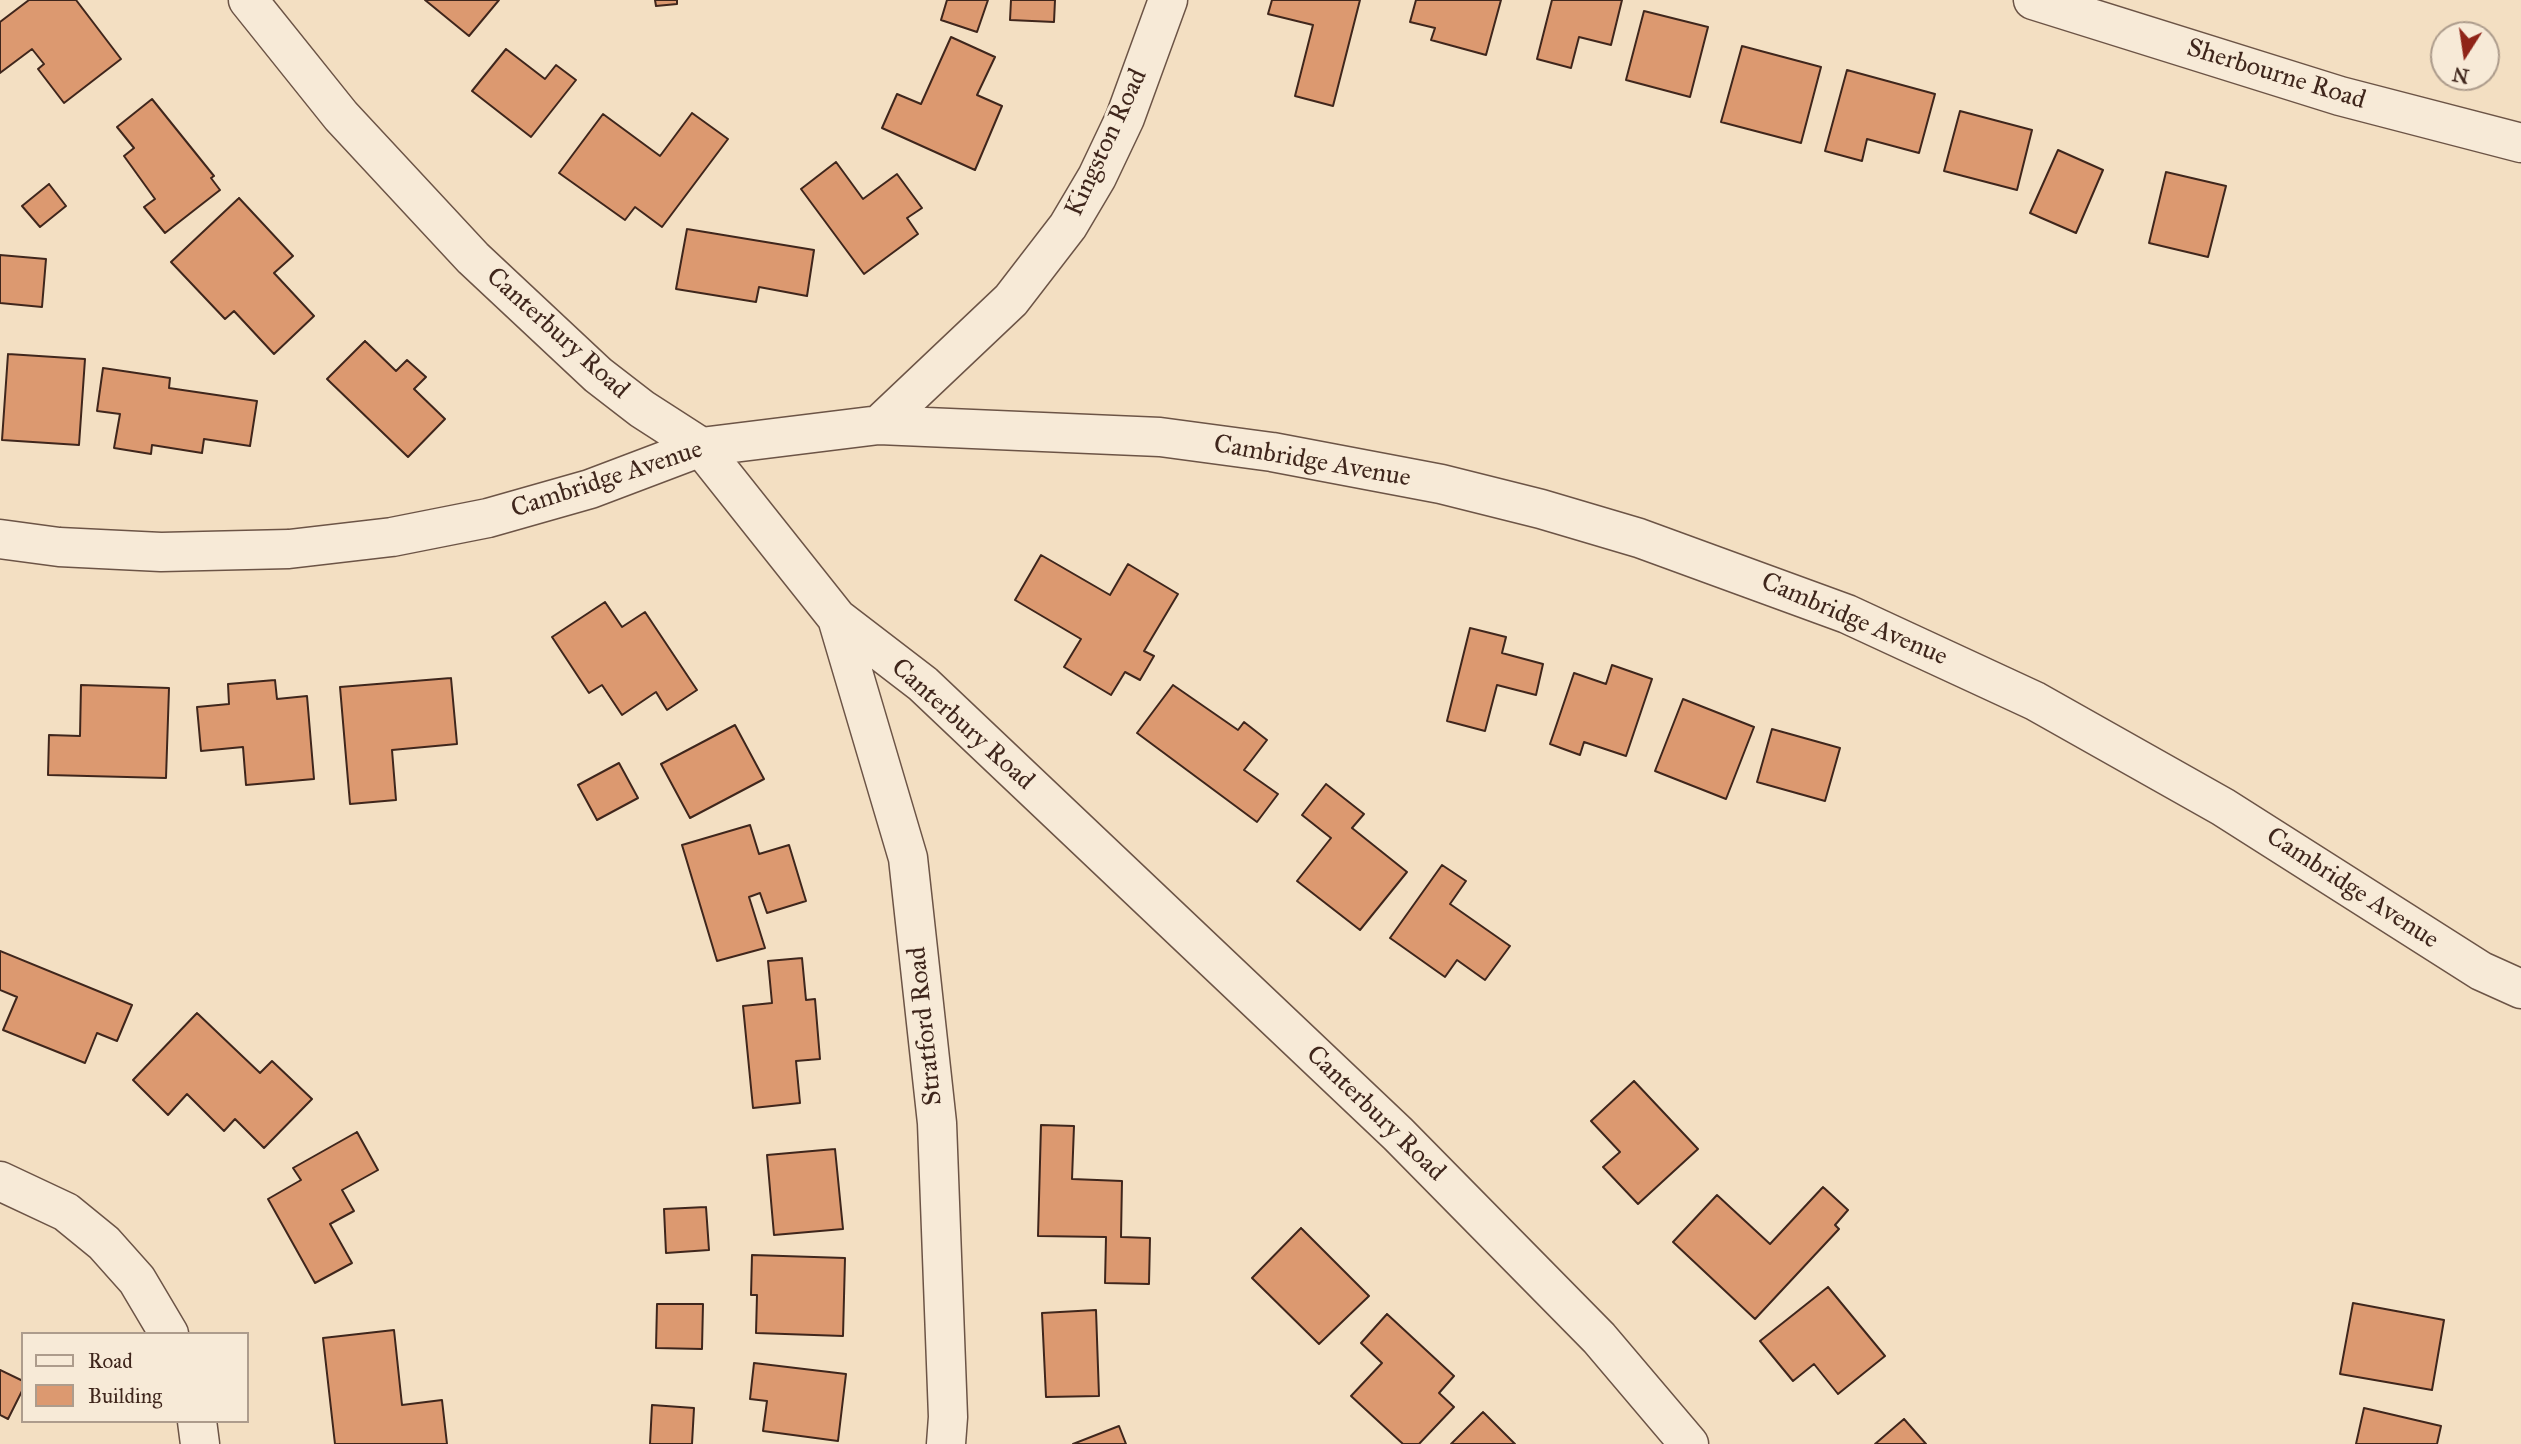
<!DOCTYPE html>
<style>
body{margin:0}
#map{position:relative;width:2521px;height:1444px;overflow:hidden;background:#f3dfc2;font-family:"IM FELL Great Primer",serif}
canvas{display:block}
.legend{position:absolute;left:21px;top:1332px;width:228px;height:91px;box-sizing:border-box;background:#f7ead7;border:2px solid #ad9c8c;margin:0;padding:9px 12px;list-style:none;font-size:21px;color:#3f261c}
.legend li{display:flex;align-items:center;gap:14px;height:35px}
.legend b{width:35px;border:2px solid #ad9c8c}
.north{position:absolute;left:2430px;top:21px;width:70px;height:70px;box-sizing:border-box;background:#f7ead7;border:2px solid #ad9c8c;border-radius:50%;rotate:192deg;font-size:19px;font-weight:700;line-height:28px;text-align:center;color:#3f261c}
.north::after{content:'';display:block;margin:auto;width:24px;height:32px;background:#8f2418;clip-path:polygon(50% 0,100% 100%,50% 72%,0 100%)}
</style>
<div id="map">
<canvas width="2521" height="1444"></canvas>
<ul class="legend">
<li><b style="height:9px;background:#f7ead7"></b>Road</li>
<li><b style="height:19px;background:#dc9970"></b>Building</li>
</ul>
<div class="north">N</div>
</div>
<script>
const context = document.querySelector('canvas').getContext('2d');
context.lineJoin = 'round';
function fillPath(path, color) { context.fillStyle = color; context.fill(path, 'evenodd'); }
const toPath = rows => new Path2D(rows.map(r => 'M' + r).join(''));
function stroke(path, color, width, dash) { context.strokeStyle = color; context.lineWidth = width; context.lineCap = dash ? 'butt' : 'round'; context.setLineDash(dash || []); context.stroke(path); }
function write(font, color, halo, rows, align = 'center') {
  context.font = font + ' "IM FELL Great Primer",serif'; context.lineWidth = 6; context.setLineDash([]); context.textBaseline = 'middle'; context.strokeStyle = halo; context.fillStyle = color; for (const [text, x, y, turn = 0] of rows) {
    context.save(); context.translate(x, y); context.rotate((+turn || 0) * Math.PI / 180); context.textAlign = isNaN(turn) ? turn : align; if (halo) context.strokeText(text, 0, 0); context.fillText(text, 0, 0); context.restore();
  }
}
const building = toPath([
 [29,0,76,0,121,59,64,103,38,69,44,64,32,49,0,73,0,22,29,0],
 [425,0,499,0,469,36,425,0],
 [655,0,677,0,677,4,656,6,655,0],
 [947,0,988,0,977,32,941,20,947,0],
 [1011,0,1055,0,1054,22,1010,20,1011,0],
 [1272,0,1360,0,1333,106,1295,96,1313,25,1268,14,1272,0],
 [1416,0,1501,0,1486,55,1431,40,1435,28,1410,22,1416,0],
 [1552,0,1622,0,1611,45,1579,37,1571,68,1537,59,1552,0],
 [1644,11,1708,27,1690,97,1626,80,1644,11],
 [951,37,995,57,977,95,1002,106,975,170,882,128,897,94,921,104,951,37],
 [1742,46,1821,67,1801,143,1721,122,1742,46],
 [506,49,545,79,556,65,576,80,531,137,472,91,506,49],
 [1847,70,1935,94,1919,153,1867,139,1862,161,1825,151,1847,70],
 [152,99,214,176,211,178,220,190,165,233,144,207,155,199,124,156,134,148,117,127,152,99],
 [1960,111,2032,130,2017,190,1944,171,1960,111],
 [692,113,728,139,662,227,635,207,625,220,559,173,603,114,660,156,692,113],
 [2058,150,2103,170,2076,233,2030,213,2058,150],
 [836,162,863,199,897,174,922,208,907,218,918,234,864,274,801,189,836,162],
 [2166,172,2226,186,2208,257,2149,243,2166,172],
 [49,184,66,206,40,227,22,206,49,184],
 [239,198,293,256,274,273,314,316,274,354,234,311,225,319,171,262,239,198],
 [687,229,814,250,807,296,759,287,756,302,676,289,687,229],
 [0,255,46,259,42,307,0,303,0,255],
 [365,341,396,371,407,360,426,377,414,389,445,419,408,457,327,379,365,341],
 [8,354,85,359,79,445,2,440,8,354],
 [103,368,170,378,169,388,257,401,250,446,204,439,202,453,152,445,151,454,114,448,120,414,97,411,103,368],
 [1041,555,1110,595,1128,564,1178,594,1144,651,1154,656,1140,680,1125,672,1111,695,1064,667,1081,639,1015,600,1041,555],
 [605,602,622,627,645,612,697,690,667,710,656,692,622,715,602,685,589,693,552,637,605,602],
 [1470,628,1506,637,1502,653,1543,664,1536,695,1497,685,1485,731,1447,721,1470,628],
 [1612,665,1652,679,1626,756,1584,742,1580,755,1550,744,1574,673,1606,684,1612,665],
 [451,678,457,744,392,750,396,800,350,804,340,687,451,678],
 [275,680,277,699,307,696,314,779,246,785,243,747,201,751,197,707,229,704,228,684,275,680],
 [81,685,169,688,166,778,48,775,49,735,80,736,81,685],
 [1173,685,1238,730,1244,722,1267,740,1244,770,1278,794,1257,822,1137,733,1173,685],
 [1683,699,1754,727,1726,799,1655,771,1683,699],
 [735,725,764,779,690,818,661,764,735,725],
 [1772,729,1840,748,1825,801,1757,782,1772,729],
 [619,763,638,798,597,820,578,785,619,763],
 [1326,784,1364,814,1352,828,1407,872,1360,930,1297,881,1331,838,1302,815,1326,784],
 [750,825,759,854,789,845,806,901,767,913,760,893,749,897,765,948,717,961,682,845,750,825],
 [1442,865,1466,881,1450,904,1510,946,1485,980,1457,960,1445,977,1390,938,1442,865],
 [0,951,132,1005,117,1041,97,1033,85,1063,3,1030,17,997,0,990,0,951],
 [802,958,806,1000,815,999,820,1059,796,1061,800,1103,753,1108,743,1006,772,1003,768,961,802,958],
 [197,1013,260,1073,272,1061,312,1099,264,1148,235,1119,224,1131,187,1094,168,1115,133,1080,197,1013],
 [1634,1081,1698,1149,1638,1204,1603,1167,1620,1152,1591,1121,1634,1081],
 [1041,1125,1074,1126,1072,1179,1122,1181,1121,1237,1150,1238,1149,1284,1105,1283,1106,1237,1038,1236,1041,1125],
 [357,1132,378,1170,342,1190,354,1211,330,1224,352,1263,315,1283,268,1199,301,1180,293,1168,357,1132],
 [835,1149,843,1229,774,1235,767,1155,835,1149],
 [1823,1187,1848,1210,1835,1225,1839,1229,1755,1319,1673,1242,1717,1195,1770,1244,1823,1187],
 [706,1207,709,1250,666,1253,664,1209,706,1207],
 [1301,1228,1369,1296,1319,1344,1252,1278,1301,1228],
 [752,1255,845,1258,843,1336,756,1333,757,1295,751,1295,752,1255],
 [1828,1287,1885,1356,1838,1394,1814,1364,1793,1381,1760,1341,1828,1287],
 [2353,1303,2444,1320,2432,1390,2340,1374,2353,1303],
 [657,1304,703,1304,702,1349,656,1348,657,1304],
 [1096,1310,1099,1396,1046,1397,1042,1313,1096,1310],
 [1387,1314,1454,1376,1439,1393,1454,1407,1419,1444,1403,1444,1351,1396,1382,1363,1361,1343,1387,1314],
 [394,1330,402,1405,442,1400,447,1444,335,1444,323,1338,394,1330],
 [754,1363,846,1374,838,1441,763,1431,767,1401,750,1399,754,1363],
 [0,1370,23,1381,23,1389,8,1419,0,1415,0,1370],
 [652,1405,694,1408,692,1444,650,1444,652,1405],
 [2364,1408,2441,1426,2437,1444,2356,1444,2364,1408],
 [1483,1412,1515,1444,1451,1444,1483,1412],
 [1904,1419,1926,1444,1875,1444,1904,1419],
 [1119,1426,1126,1444,1073,1444,1119,1426]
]);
fillPath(building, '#dc9970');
stroke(building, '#3f261c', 2);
const street = toPath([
 [248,0,341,116,473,258,598,375,642,409,701,447,837,618,923,684,1398,1134,1599,1338,1689,1444],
 [2033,0,2340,96,2521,143],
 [879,425,1011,300,1068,226,1097,177,1125,118,1168,0],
 [0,539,59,547,161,552,289,549,392,537,488,518,590,489,701,447,879,425,1160,437,1272,452,1441,484,1541,509,1639,538,1847,614,2035,701,2223,807,2481,971,2521,989],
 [837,618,908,858,937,1123,948,1417,946,1444],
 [0,1181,66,1212,104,1243,137,1280,169,1334],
 [197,1421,200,1444]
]);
stroke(street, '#6c5446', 41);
stroke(street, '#f7ead7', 38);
write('26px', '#3f261c', '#f7ead7', [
 ["Sherbourne Road",2276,75,17],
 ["Kingston Road",1107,143,-65],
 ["Canterbury Road",557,334,42],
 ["Cambridge Avenue",1312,462,10],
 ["Cambridge Avenue",607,480,-18],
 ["Cambridge Avenue",1854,620,23],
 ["Canterbury Road",962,725,42],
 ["Cambridge Avenue",2352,889,33],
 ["Stratford Road",926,1026,-96],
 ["Canterbury Road",1375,1114,44]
]);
</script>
